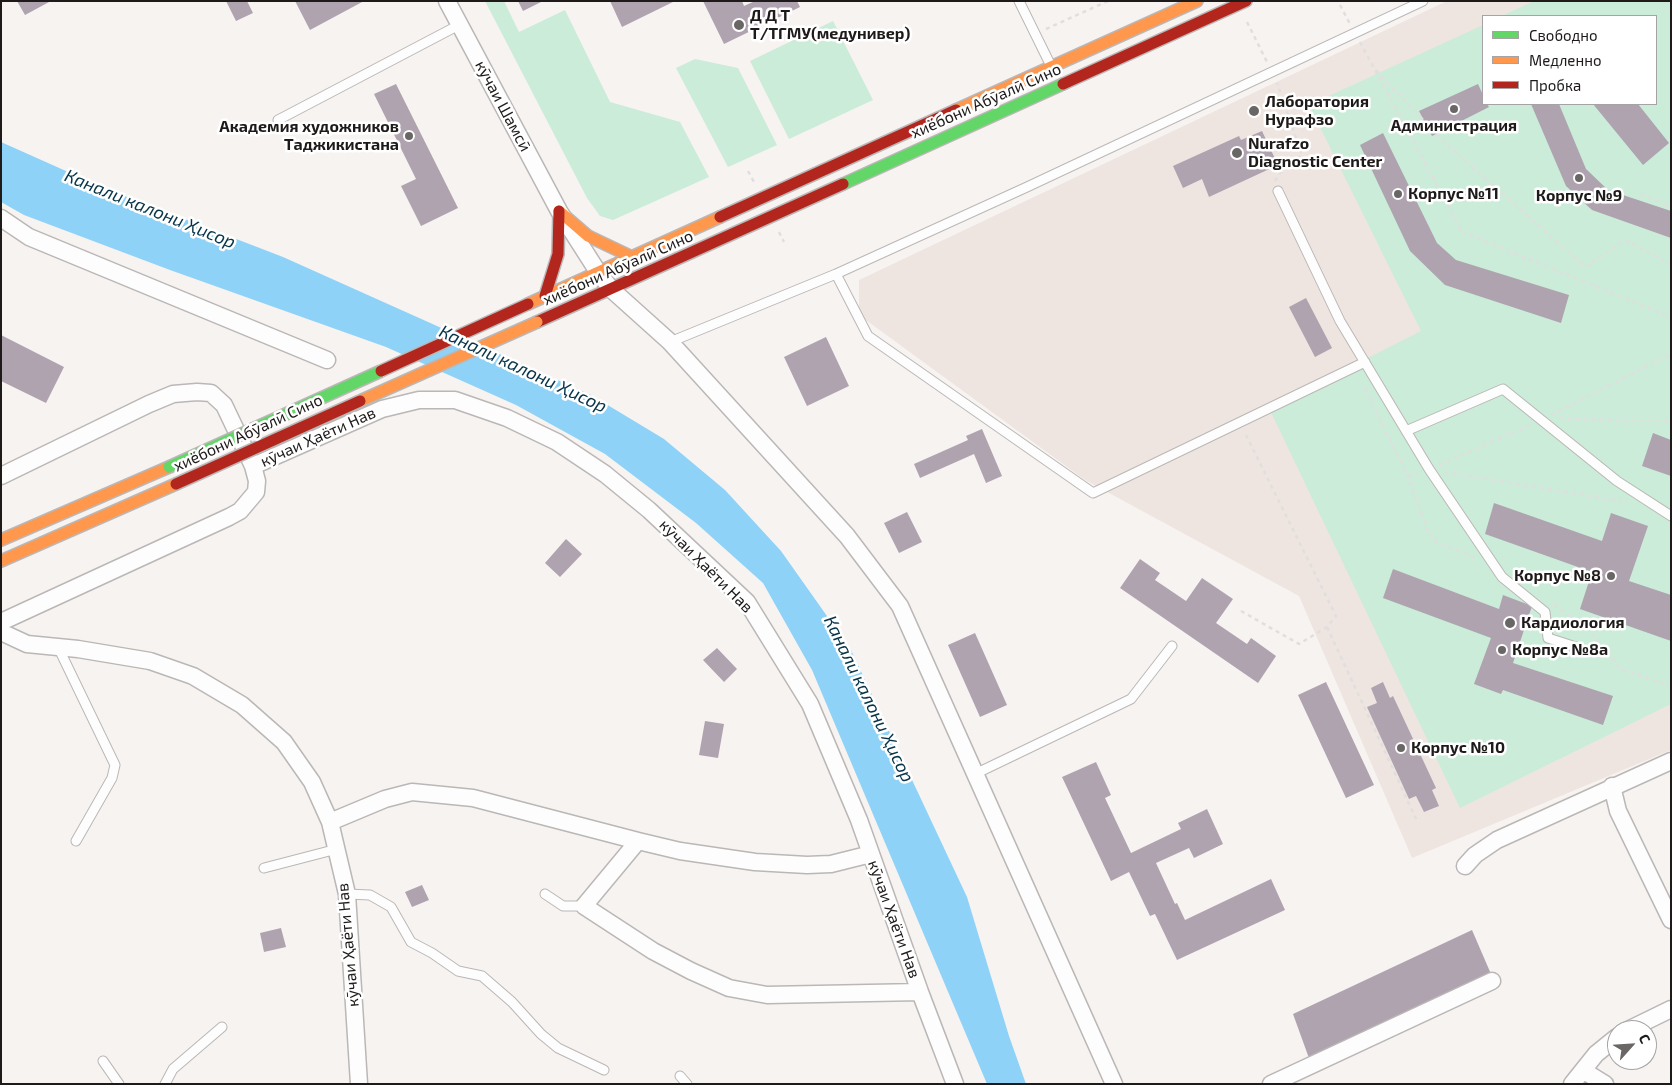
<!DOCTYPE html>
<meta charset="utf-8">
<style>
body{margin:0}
#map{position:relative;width:1672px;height:1085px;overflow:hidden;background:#f7f3f1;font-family:"Exo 2",sans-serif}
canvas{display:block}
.frame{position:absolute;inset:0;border:2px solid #1d1a19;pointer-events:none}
.legend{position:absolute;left:1482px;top:15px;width:175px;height:90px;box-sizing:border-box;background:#fff;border:1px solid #a5a3a3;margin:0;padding:6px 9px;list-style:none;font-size:15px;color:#1d1a19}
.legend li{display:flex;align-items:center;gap:10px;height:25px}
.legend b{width:25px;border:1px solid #a5a3a3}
.north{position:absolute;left:1607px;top:1020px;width:50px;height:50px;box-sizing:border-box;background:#fff;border:1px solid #a5a3a3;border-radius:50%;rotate:64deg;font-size:14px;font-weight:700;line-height:20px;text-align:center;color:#1d1a19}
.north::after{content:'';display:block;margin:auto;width:18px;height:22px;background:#696665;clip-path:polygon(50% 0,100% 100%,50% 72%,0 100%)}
</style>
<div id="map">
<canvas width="1672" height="1085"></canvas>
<div class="frame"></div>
<ul class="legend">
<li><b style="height:6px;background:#63d668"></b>Свободно</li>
<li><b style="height:6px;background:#ff974d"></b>Медленно</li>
<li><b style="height:6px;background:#b3261e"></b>Пробка</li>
</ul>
<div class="north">С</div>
</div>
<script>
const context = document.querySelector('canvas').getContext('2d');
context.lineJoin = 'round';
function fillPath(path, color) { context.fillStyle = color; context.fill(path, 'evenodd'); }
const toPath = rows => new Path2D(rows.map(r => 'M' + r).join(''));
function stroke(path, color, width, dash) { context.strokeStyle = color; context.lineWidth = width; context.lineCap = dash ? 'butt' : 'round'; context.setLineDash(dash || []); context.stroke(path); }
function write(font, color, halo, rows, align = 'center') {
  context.font = font + ' "Exo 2",sans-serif'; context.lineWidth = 5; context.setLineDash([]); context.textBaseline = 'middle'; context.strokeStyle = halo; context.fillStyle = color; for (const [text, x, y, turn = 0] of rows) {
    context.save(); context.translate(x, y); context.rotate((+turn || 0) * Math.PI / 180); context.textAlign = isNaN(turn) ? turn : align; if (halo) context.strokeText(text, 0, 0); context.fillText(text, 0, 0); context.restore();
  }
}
fillPath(toPath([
 [1447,1,1671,1,1671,750,1412,858,1299,596,1085,480,859,315,859,280],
 [1483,16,1656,16,1656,104,1483,104]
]), '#eee5e0');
fillPath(toPath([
 [485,1,504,1,519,32,565,10,610,102,680,122,709,177,613,220,600,216,587,198],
 [1534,1,1671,1,1671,704,1460,808,1269,408,1421,331,1309,105,1483,25,1483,104,1656,104,1656,16,1502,16],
 [833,21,873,100,789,139,750,61],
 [695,59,738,68,777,145,728,167,676,68]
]), '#caecd8');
fillPath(toPath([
 [1,142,104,188,283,257,591,395,664,439,725,490,781,551,851,650,967,897,1009,1036,1026,1084,987,1084,812,670,763,583,696,523,605,454,516,405,386,347,170,270,24,215,1,202]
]), '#8fd2f7');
fillPath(toPath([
 [17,1,51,1,25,15],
 [226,1,247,1,253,13,236,21],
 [295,1,364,1,310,30],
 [518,1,543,1,523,11],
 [610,1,675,1,622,27],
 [703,1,742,1,744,6,755,1,797,1,800,7,724,44],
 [396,84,458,208,421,226,401,186,416,179,374,94],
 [1478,84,1483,95,1483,104,1487,104,1489,107,1432,136,1419,111],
 [1531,104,1559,104,1586,169,1608,190,1671,211,1671,238,1592,210,1566,186],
 [1593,104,1638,104,1669,143,1643,165],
 [1262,131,1278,165,1209,197,1202,179,1183,188,1173,166,1239,136,1241,140],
 [1383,133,1437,243,1456,260,1569,295,1561,323,1445,285,1410,251,1360,145],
 [1306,298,1332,348,1315,357,1289,307],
 [1,335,64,367,46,403,1,381],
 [826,337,849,386,807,406,784,357],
 [982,429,1002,476,986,483,974,454,920,478,914,464,968,440,966,436],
 [1653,433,1671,440,1671,476,1642,466],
 [1494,503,1602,541,1611,513,1648,526,1629,581,1671,595,1671,641,1580,609,1592,572,1485,534],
 [907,512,922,542,899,553,884,523],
 [566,539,582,554,560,577,545,563],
 [1140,559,1160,573,1155,580,1186,601,1202,578,1233,599,1216,623,1247,644,1251,638,1276,656,1258,683,1120,588],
 [1393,569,1499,609,1503,595,1532,606,1513,663,1613,696,1603,725,1503,690,1501,694,1474,684,1491,638,1383,598],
 [975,633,1007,705,980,717,948,645],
 [717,648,737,669,724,682,703,660],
 [1326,682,1374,785,1346,798,1298,695],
 [1383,682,1390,698,1393,696,1436,788,1432,790,1439,806,1424,812,1416,796,1409,799,1367,707,1377,703,1371,688],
 [705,721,724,724,718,758,699,755],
 [1096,762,1111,795,1105,798,1131,853,1181,829,1178,823,1207,809,1223,844,1194,858,1189,848,1156,863,1175,904,1177,903,1185,920,1271,879,1285,910,1177,960,1155,914,1150,916,1129,872,1111,881,1062,777],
 [422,885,429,900,412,907,405,892],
 [281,928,286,947,264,952,260,933],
 [1472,930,1491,974,1310,1061,1293,1014]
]), '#afa3b0');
const lane = toPath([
 [1019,1,1051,66],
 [278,120,459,25],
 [1278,191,1340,321,1429,469,1502,577,1545,612,1548,638,1579,648],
 [836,274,868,336,1093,493,1365,362],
 [670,342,836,274,1027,187,1423,1],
 [1406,431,1503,389,1617,481,1671,516],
 [58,647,115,765,112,778,76,841],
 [975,774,1131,699,1172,646],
 [264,868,337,849],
 [347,894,370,895,391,907,411,942,432,953,458,971,482,976,512,1002,541,1034,558,1048,604,1070],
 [545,894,563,906,584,906],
 [103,1061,119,1084],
 [680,1076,687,1084],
 [165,1084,173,1069,222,1027]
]);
const street = toPath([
 [447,1,559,211,598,272,611,289,670,342,847,536,900,606,1114,1084],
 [1,218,29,237,327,360],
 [253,466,382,409,419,400,455,400,507,418,557,442,605,474,649,510,747,602,810,704,859,820,920,992,955,1084],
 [1,476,149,404,173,394,197,392,211,393,224,405,253,466,257,481,256,492,240,511,229,517,1,622],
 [1,632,27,644,78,649,150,661,193,676,242,705,284,742,312,782,330,822,347,894,359,1084],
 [1612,786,1618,811,1671,920],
 [330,822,385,799,412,792,473,798,638,841,584,906,653,951,691,971,729,988,767,995,920,992],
 [638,841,680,851,755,862,807,865,831,864,871,854],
 [1465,866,1475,855,1497,840,1671,761],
 [1628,1030,1671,1009],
 [1584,1071,1605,1084],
 [1271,1084,1492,981],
 [1572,1084,1596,1054,1617,1037]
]);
const fast = toPath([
 [843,184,1063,84]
]);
const slow = toPath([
 [956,110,1197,1],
 [559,211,588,236,632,257],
 [528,304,720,217],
 [1,540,169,467],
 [1,561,176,484]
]);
const jam = toPath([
 [1063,84,1246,1],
 [720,217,956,110],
 [545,296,558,254,559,211],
 [537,322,843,184]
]);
stroke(lane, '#bab7b6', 11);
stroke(street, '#bab7b6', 19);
stroke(fast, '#bab7b6', 14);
stroke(slow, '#bab7b6', 14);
stroke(jam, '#bab7b6', 14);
stroke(toPath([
 [1340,5,1350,24],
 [1247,22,1267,62],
 [1046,29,1108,1],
 [1360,42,1462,232,1671,317],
 [1376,70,1445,143,1585,267,1625,240,1671,264],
 [748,171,754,182],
 [1275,181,1280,173,1302,155,1277,83],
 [1641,194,1671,207],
 [779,232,784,242],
 [1365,388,1408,477,1431,539,1475,558],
 [1551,415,1671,354],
 [1559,419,1671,421],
 [1439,465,1530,425],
 [1445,472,1627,502],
 [1408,477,1418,473],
 [1554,605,1592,632,1620,669,1671,686],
 [1241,611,1299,644,1327,627,1336,616,1245,433],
 [1327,627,1417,821]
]), '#e0dfde', 2.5, [4, 4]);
stroke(lane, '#fefdfd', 9);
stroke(street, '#fefdfd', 16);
stroke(fast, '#63d668', 11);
stroke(slow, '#ff974d', 11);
stroke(jam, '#b3261e', 11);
const fastBridge = toPath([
 [169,467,381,371]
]);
const slowBridge = toPath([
 [360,401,537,322]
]);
const jamBridge = toPath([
 [381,371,528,304],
 [176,484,360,401]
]);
stroke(fastBridge, '#bab7b6', 14, []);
stroke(slowBridge, '#bab7b6', 14, []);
stroke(jamBridge, '#bab7b6', 14, []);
stroke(fastBridge, '#63d668', 11);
stroke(slowBridge, '#ff974d', 11);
stroke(jamBridge, '#b3261e', 11);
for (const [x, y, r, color] of [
 [739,25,6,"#696665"],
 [1454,109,5,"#696665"],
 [1254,111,6,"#696665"],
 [409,136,5,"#696665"],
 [1237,153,6,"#696665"],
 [1579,178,5,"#696665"],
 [1398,194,5,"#696665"],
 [1611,576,5,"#696665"],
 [1510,623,6,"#696665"],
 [1502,650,5,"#696665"],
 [1401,748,5,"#696665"]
]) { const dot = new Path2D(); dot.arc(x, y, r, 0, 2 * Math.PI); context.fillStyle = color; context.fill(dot); stroke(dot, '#fff', 2); }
write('bold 16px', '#1d1a19', '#fff', [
 ["Д Д Т",750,16],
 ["Т/ТГМУ(медунивер)",750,34],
 ["Лаборатория",1265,102],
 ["Нурафзо",1265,120],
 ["Администрация",1454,126,"center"],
 ["Академия художников",399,127,"right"],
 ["Таджикистана",399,145,"right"],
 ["Nurafzo",1248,144],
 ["Diagnostic Center",1248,162],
 ["Корпус №11",1408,194],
 ["Корпус №9",1579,196,"center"],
 ["Корпус №8",1601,576,"right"],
 ["Кардиология",1521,623],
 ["Корпус №8а",1512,650],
 ["Корпус №10",1411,748]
], 'left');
write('16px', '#1d1a19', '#fff', [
 ["хиёбони Абӯалӣ Сино",986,101,-24],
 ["кӯчаи Шамсӣ",503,106,62],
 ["хиёбони Абӯалӣ Сино",618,268,-24],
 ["хиёбони Абӯалӣ Сино",248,433,-25],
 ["кӯчаи Ҳаёти Нав",318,437,-24],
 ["кӯчаи Ҳаёти Нав",706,566,45],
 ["кӯчаи Ҳаёти Нав",894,919,70],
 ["кӯчаи Ҳаёти Нав",348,945,-95]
]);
write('italic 18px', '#083449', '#fff', [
 ["Канали калони Ҳисор",150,209,22],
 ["Канали калони Ҳисор",523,369,25],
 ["Канали калони Ҳисор",869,699,64]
]);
</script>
